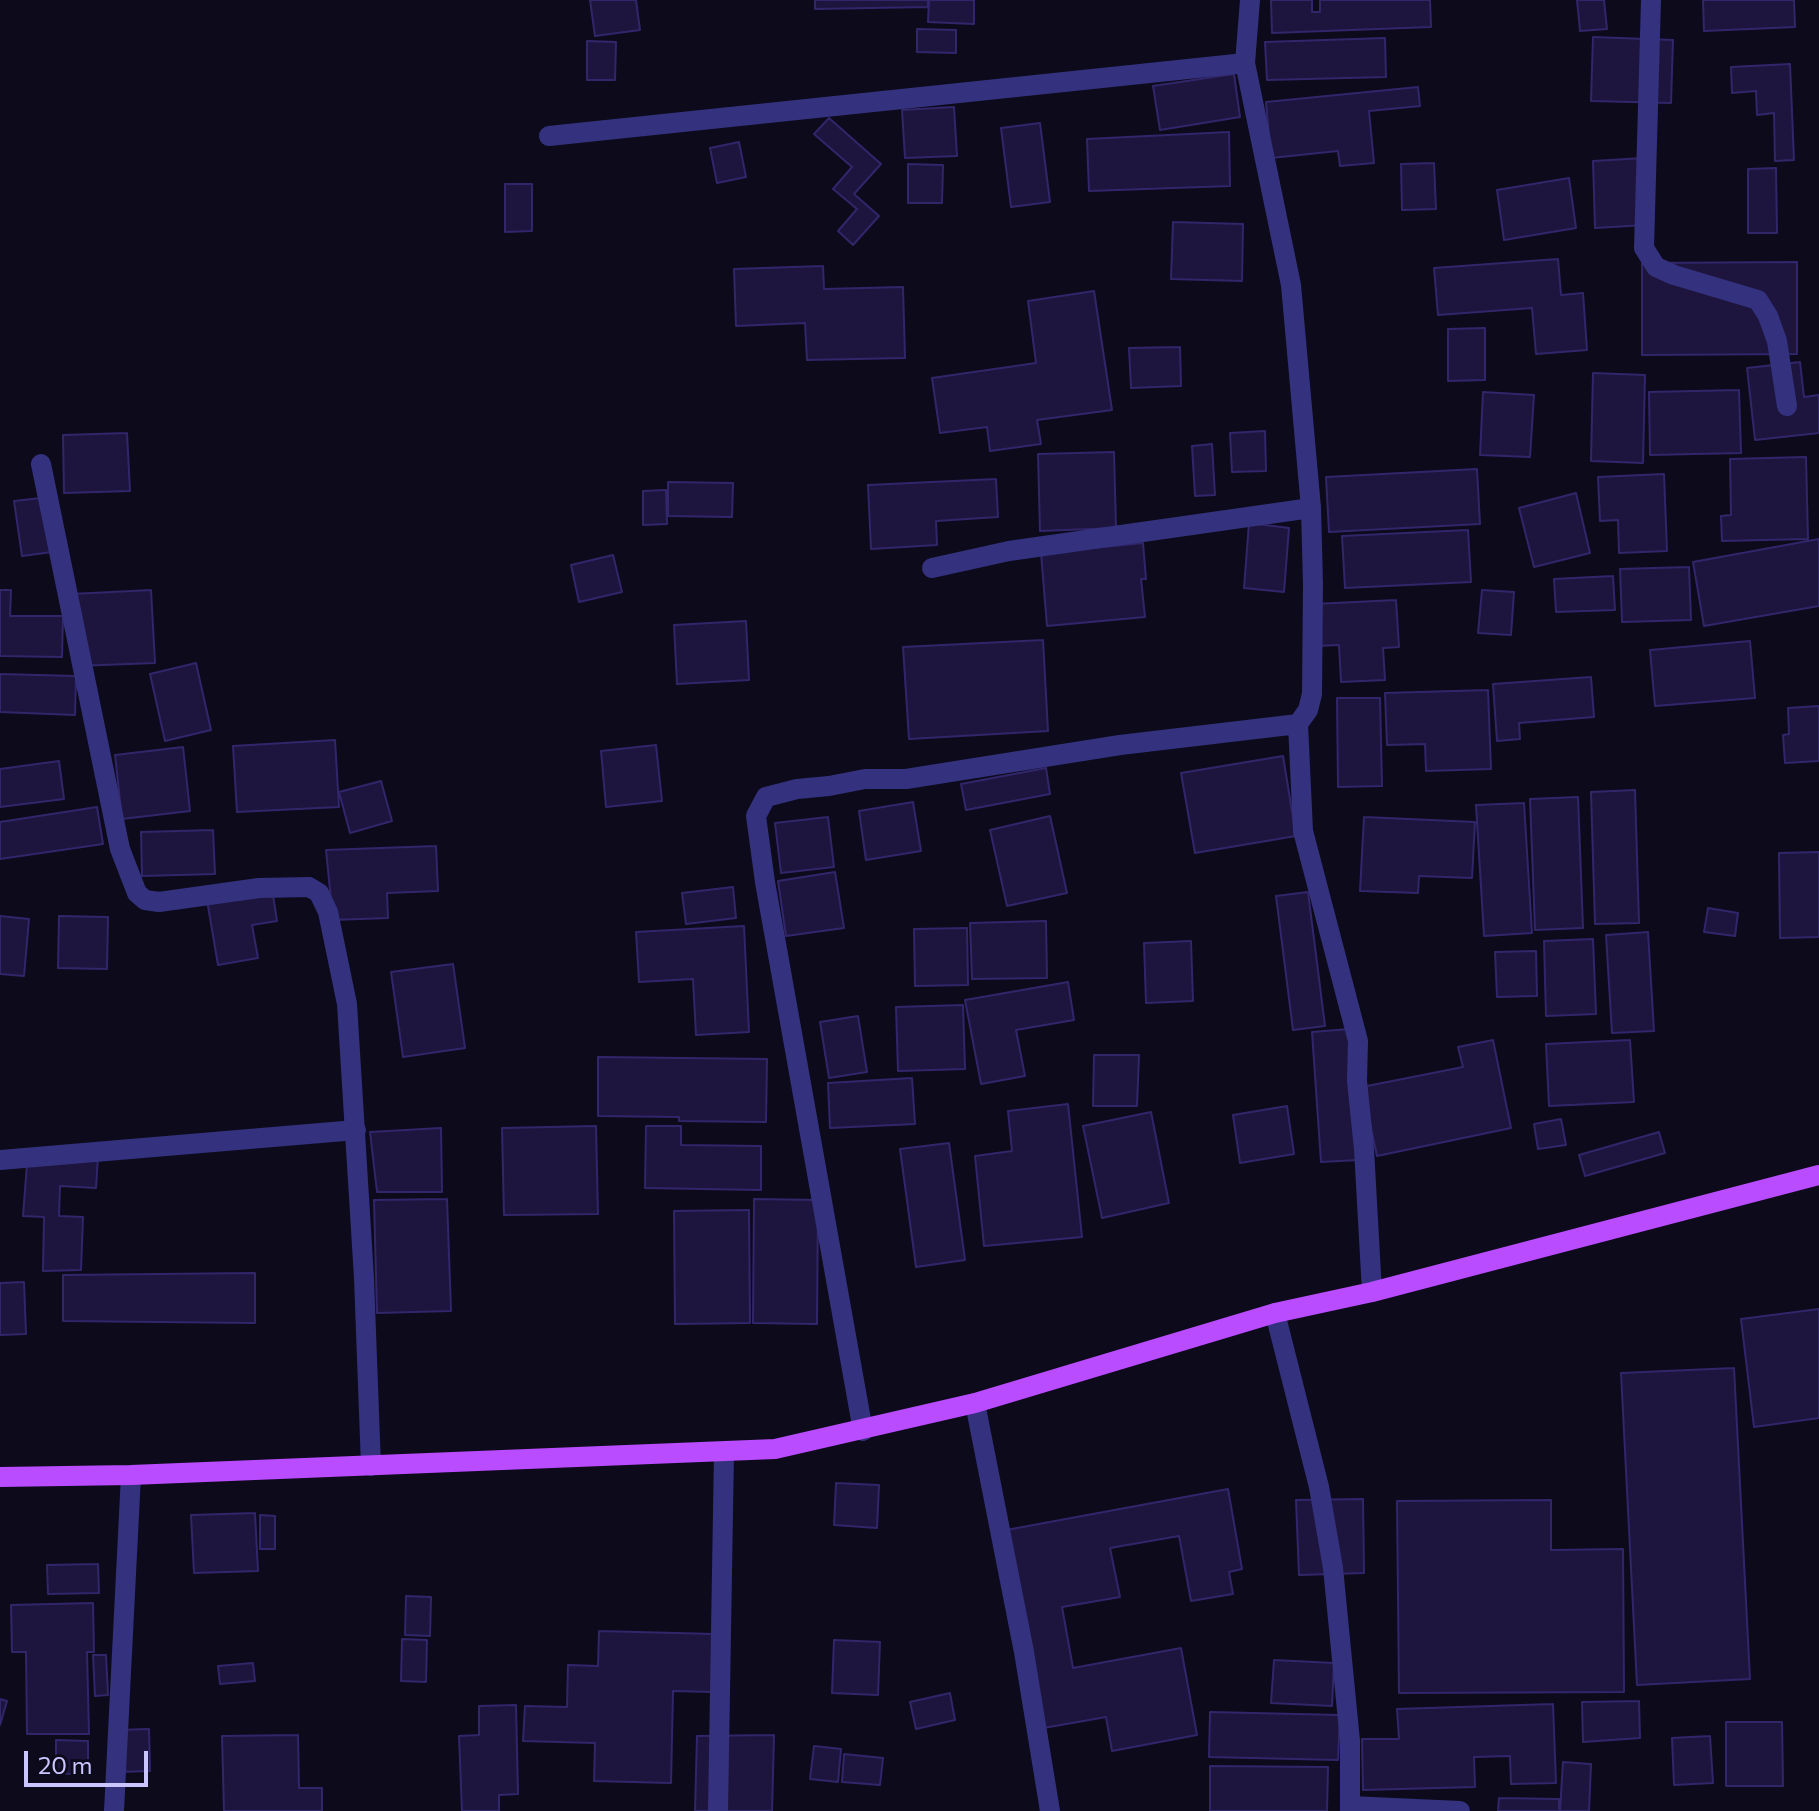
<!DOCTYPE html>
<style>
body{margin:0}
#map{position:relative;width:1819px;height:1811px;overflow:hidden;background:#0d0a1c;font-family:Commissioner,sans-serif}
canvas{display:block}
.scale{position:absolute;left:24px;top:1751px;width:124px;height:36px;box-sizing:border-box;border:4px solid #cac5ff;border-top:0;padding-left:10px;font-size:24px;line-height:28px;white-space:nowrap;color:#cac5ff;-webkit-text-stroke:6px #0d0a1c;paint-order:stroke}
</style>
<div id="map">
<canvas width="1819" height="1811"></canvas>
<div class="scale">20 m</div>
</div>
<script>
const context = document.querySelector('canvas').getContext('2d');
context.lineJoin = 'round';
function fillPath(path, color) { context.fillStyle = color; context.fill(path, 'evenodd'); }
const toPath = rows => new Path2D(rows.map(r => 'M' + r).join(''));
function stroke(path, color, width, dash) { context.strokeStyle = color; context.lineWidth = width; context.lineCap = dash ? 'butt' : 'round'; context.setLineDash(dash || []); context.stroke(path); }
const building = toPath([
 [590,0,636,0,640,30,595,36,590,0],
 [815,0,928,0,928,7,815,9,815,0],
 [929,0,974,0,974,24,928,22,929,0],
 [1271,0,1312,0,1312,12,1320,12,1320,0,1430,0,1431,27,1272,33,1271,0],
 [1577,0,1604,0,1607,29,1580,31,1577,0],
 [1703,0,1794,0,1795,27,1704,31,1703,0],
 [917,29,956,30,956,53,917,52,917,29],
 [1593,37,1673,40,1671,103,1591,101,1593,37],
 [1385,38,1386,77,1267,80,1265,42,1385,38],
 [587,41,616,42,615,80,587,80,587,41],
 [1790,64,1794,160,1775,161,1774,113,1757,115,1756,91,1732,93,1731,67,1790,64],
 [1234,74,1240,117,1160,130,1153,86,1234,74],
 [1418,87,1420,106,1369,111,1374,163,1340,166,1338,151,1271,158,1266,102,1418,87],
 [954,107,957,156,905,158,902,110,954,107],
 [829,118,881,164,854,194,879,216,853,245,838,231,857,209,833,189,852,167,814,134,829,118],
 [1040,123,1050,202,1011,207,1001,128,1040,123],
 [1229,132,1230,186,1089,191,1087,139,1229,132],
 [739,142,746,177,717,183,710,148,739,142],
 [1643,158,1645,225,1595,228,1593,161,1643,158],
 [1434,163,1436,209,1402,210,1401,164,1434,163],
 [908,164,943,165,942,203,908,203,908,164],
 [1776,168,1777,233,1748,233,1748,169,1776,168],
 [1569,178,1576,228,1504,240,1497,190,1569,178],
 [505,184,532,184,532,231,505,232,505,184],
 [1173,222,1243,224,1242,281,1171,279,1173,222],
 [1558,259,1561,295,1583,293,1587,350,1536,354,1532,308,1438,315,1434,268,1558,259],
 [1797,262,1797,354,1642,355,1642,263,1797,262],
 [823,266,824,289,903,287,905,358,807,360,805,323,736,326,734,269,823,266],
 [1094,291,1112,410,1037,420,1041,444,990,451,987,427,940,433,932,378,1036,363,1028,301,1094,291],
 [1485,328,1485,380,1448,381,1448,329,1485,328],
 [1180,347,1181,386,1131,388,1129,348,1180,347],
 [1800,362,1804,397,1819,395,1819,433,1755,440,1747,368,1800,362],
 [1593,373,1645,375,1643,463,1591,461,1593,373],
 [1739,390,1741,453,1650,455,1649,392,1739,390],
 [1483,392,1534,395,1530,457,1480,455,1483,392],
 [1265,431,1266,471,1232,472,1230,433,1265,431],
 [127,433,130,491,64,493,63,435,127,433],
 [1212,444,1215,495,1195,496,1192,446,1212,444],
 [1114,452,1116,528,1040,531,1038,454,1114,452],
 [1806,457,1808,539,1722,541,1721,516,1731,515,1730,459,1806,457],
 [1477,469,1480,524,1329,532,1326,477,1477,469],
 [1664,474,1667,551,1619,553,1618,520,1600,521,1598,477,1664,474],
 [996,479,998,517,936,521,937,545,871,549,868,485,996,479],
 [668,482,733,483,732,517,668,516,668,482],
 [666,490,667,524,643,525,643,491,666,490],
 [1576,493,1590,553,1534,567,1519,508,1576,493],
 [41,498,52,552,22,556,14,501,41,498],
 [1249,523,1289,528,1284,592,1244,588,1249,523],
 [1468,530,1471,582,1345,588,1342,536,1468,530],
 [1819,539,1819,606,1704,626,1693,562,1819,539],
 [1143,543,1146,579,1141,579,1145,617,1047,626,1041,553,1143,543],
 [613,555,622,592,579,602,571,565,613,555],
 [1689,567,1691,620,1622,622,1620,569,1689,567],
 [1613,576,1615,610,1556,612,1554,579,1613,576],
 [0,590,11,590,10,616,63,616,62,657,0,656,0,590],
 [151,590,155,663,76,666,72,594,151,590],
 [1482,590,1514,592,1511,635,1478,633,1482,590],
 [1396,600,1399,647,1383,648,1385,680,1341,682,1339,645,1316,646,1314,604,1396,600],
 [746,621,749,680,677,684,674,625,746,621],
 [1043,640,1048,731,909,739,903,647,1043,640],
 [1750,641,1755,698,1655,706,1650,650,1750,641],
 [196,663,211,730,165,741,150,674,196,663],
 [0,674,76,676,75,715,0,712,0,674],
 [1591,677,1594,717,1519,723,1520,739,1497,741,1493,684,1591,677],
 [1488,690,1491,769,1426,771,1425,744,1387,745,1385,693,1488,690],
 [1337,698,1380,698,1382,786,1338,787,1337,698],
 [1819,706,1819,761,1785,763,1783,735,1789,734,1788,708,1819,706],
 [335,740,339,807,237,812,233,746,335,740],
 [656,745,662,801,606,807,601,751,656,745],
 [183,747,190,811,122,819,115,755,183,747],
 [1283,756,1296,836,1195,853,1181,773,1283,756],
 [59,761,64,799,0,807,0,769,59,761],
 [1046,768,1050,794,966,810,961,784,1046,768],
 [381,781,392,821,350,833,339,792,381,781],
 [1635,790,1639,923,1595,924,1591,792,1635,790],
 [1578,797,1583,928,1535,930,1530,799,1578,797],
 [913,802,921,851,866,860,859,811,913,802],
 [1524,803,1532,933,1484,936,1476,805,1524,803],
 [97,807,103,844,0,859,0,822,97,807],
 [1050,816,1067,893,1007,906,990,830,1050,816],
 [828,817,834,867,781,873,775,823,828,817],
 [1364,817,1475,822,1472,878,1419,876,1418,893,1360,891,1364,817],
 [213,830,215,874,142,876,141,832,213,830],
 [436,846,438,891,387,893,388,918,333,920,326,850,436,846],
 [1819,852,1819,937,1780,938,1779,853,1819,852],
 [835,872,844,928,786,936,778,881,835,872],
 [733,887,736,918,686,924,682,893,733,887],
 [272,889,277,921,252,925,258,958,218,965,207,900,272,889],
 [1308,892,1325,1026,1293,1030,1276,896,1308,892],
 [1708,908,1738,913,1735,936,1704,932,1708,908],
 [0,916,29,919,24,976,0,974,0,916],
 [59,916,108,917,107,969,58,968,59,916],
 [1046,921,1047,978,972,979,970,923,1046,921],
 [744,926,749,1032,696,1035,693,979,639,982,636,932,744,926],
 [967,928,968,985,915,986,914,929,967,928],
 [1648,932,1654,1031,1612,1033,1606,935,1648,932],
 [1593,939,1596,1014,1546,1016,1544,941,1593,939],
 [1191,941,1193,1001,1146,1003,1144,943,1191,941],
 [1536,951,1537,996,1497,997,1495,952,1536,951],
 [453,964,465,1048,403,1057,391,972,453,964],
 [1068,982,1074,1020,1016,1030,1025,1076,981,1084,965,1000,1068,982],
 [963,1005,965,1069,898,1071,896,1007,963,1005],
 [858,1016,867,1072,829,1078,820,1022,858,1016],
 [1349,1029,1358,1160,1321,1162,1312,1032,1349,1029],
 [1493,1040,1511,1128,1377,1156,1362,1087,1463,1067,1458,1047,1493,1040],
 [1630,1040,1634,1102,1549,1106,1546,1044,1630,1040],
 [1094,1055,1139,1055,1137,1106,1093,1106,1094,1055],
 [598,1057,767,1059,766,1122,679,1121,679,1117,598,1116,598,1057],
 [912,1078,915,1124,830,1128,828,1083,912,1078],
 [1068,1104,1082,1237,984,1246,975,1156,1012,1151,1008,1111,1068,1104],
 [1287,1106,1294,1154,1240,1163,1233,1115,1287,1106],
 [1151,1112,1169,1203,1102,1218,1083,1126,1151,1112],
 [1561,1119,1566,1145,1538,1149,1534,1124,1561,1119],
 [596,1126,598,1214,504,1215,502,1128,596,1126],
 [646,1126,681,1126,681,1145,761,1146,761,1190,645,1188,646,1126],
 [441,1128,442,1192,377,1192,370,1132,441,1128],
 [1659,1132,1665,1153,1585,1176,1579,1155,1659,1132],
 [949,1143,965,1260,916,1267,900,1149,949,1143],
 [98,1157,96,1188,60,1186,59,1216,83,1217,81,1270,43,1271,44,1217,23,1216,27,1164,98,1157],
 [447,1199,451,1311,377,1313,374,1200,447,1199],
 [754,1199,818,1200,817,1324,753,1323,754,1199],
 [749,1210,750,1323,675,1324,674,1211,749,1210],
 [255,1273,255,1323,63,1321,63,1275,255,1273],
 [24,1282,26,1334,0,1335,0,1283,24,1282],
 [1819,1309,1819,1418,1754,1427,1741,1319,1819,1309],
 [1734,1368,1750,1679,1637,1685,1621,1373,1734,1368],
 [836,1483,879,1485,877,1528,834,1525,836,1483],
 [1228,1489,1242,1569,1229,1572,1233,1594,1191,1601,1179,1536,1110,1548,1120,1597,1062,1607,1073,1668,1181,1648,1197,1735,1112,1751,1106,1717,1038,1729,1001,1531,1228,1489],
 [1363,1499,1364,1573,1299,1575,1296,1500,1363,1499],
 [1551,1500,1551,1550,1623,1549,1624,1692,1399,1693,1397,1501,1551,1500],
 [255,1513,258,1571,194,1573,191,1515,255,1513],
 [260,1515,275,1516,275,1549,260,1549,260,1515],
 [98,1564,99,1593,48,1594,47,1565,98,1564],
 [406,1596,431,1597,430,1636,405,1635,406,1596],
 [93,1603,94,1652,87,1652,89,1734,27,1734,26,1652,12,1652,11,1605,93,1603],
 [599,1631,714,1634,713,1692,673,1691,671,1783,594,1781,595,1743,523,1741,525,1706,567,1707,568,1665,598,1666,599,1631],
 [402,1639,427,1640,426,1682,401,1681,402,1639],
 [834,1640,880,1642,878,1695,832,1693,834,1640],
 [93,1655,106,1655,108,1695,95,1696,93,1655],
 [1274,1660,1334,1663,1332,1706,1271,1703,1274,1660],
 [253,1663,255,1681,220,1684,218,1666,253,1663],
 [950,1693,955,1720,916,1729,910,1702,950,1693],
 [0,1699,7,1701,0,1725,0,1699],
 [1639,1701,1640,1738,1583,1742,1582,1702,1639,1701],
 [1553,1704,1556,1783,1511,1784,1510,1756,1474,1757,1475,1787,1363,1790,1362,1739,1399,1739,1397,1709,1553,1704],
 [516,1705,518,1794,499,1795,499,1811,462,1811,459,1736,479,1735,479,1706,516,1705],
 [1210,1712,1340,1715,1338,1760,1209,1757,1210,1712],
 [1726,1722,1782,1722,1783,1786,1726,1786,1726,1722],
 [149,1729,150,1771,118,1772,117,1730,149,1729],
 [298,1735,299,1788,322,1788,322,1811,224,1811,222,1736,298,1735],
 [774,1735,772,1811,695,1811,697,1736,774,1735],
 [1710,1736,1713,1783,1674,1785,1672,1738,1710,1736],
 [56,1740,88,1741,88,1775,56,1773,56,1740],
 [814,1746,841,1749,838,1782,810,1779,814,1746],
 [844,1754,883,1758,880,1785,842,1782,844,1754],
 [1563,1762,1591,1764,1589,1811,1560,1811,1563,1762],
 [1210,1766,1328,1767,1327,1811,1210,1811,1210,1766],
 [1499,1798,1559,1799,1559,1811,1498,1811,1499,1798]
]);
fillPath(building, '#1d153e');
stroke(building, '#32266b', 2);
stroke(toPath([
 [932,568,1009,551,1311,508]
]), '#34327e', 20);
stroke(toPath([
 [1250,0,1245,63,1291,285,1311,508,1313,584,1312,694,1308,710,1298,724,1303,831,1358,1041,1357,1081,1364,1149,1372,1292],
 [1651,0,1644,248,1656,267,1674,275,1758,300,1768,316,1777,341,1787,406],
 [549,136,1245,63],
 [41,464,120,849,137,893,145,900,159,902,259,888,309,887,319,893,328,912,347,1004,364,1278,371,1466],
 [0,1160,356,1130],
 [1275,1313,1319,1487,1333,1568,1350,1741,1350,1811],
 [975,1403,1024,1652,1050,1811],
 [863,1431,765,882,756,816,766,797,797,789,829,786,865,779,906,779,1120,745,1298,724],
 [1350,1806,1460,1811],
 [114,1811,131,1475],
 [718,1811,724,1452]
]), '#34327e', 20);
stroke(toPath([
 [0,1477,131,1475,775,1449,975,1403,1275,1313,1372,1292,1819,1175]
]), '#b94cff', 20);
</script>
